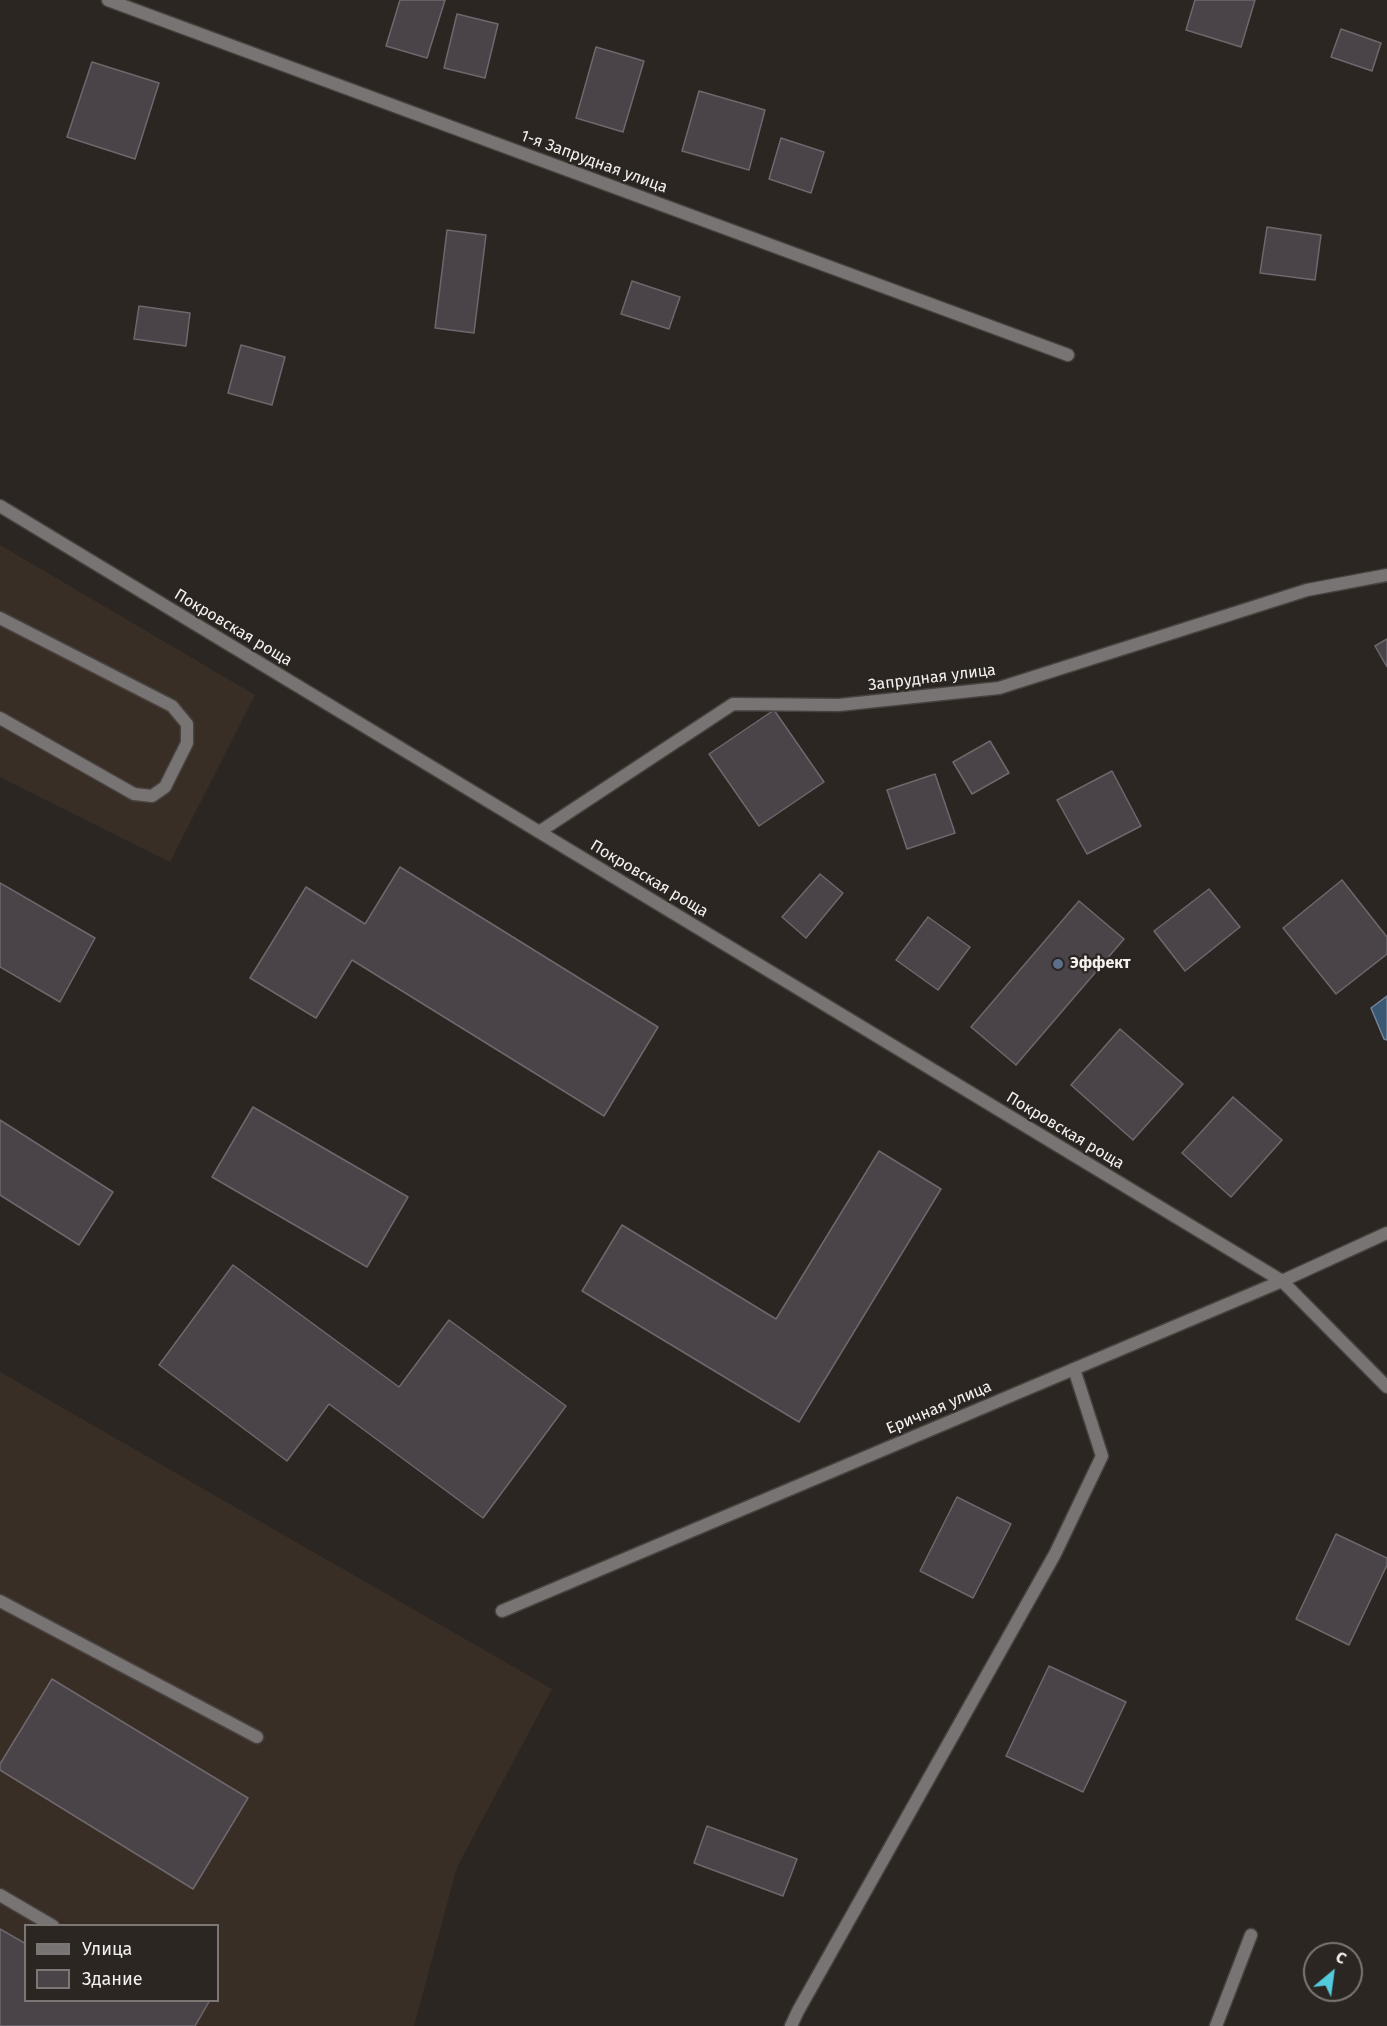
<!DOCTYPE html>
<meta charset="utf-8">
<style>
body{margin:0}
#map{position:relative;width:1387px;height:2026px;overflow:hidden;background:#2b2622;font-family:"Fira Sans",sans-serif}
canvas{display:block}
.legend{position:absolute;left:24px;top:1924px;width:195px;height:78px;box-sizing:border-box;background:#2b2622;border:2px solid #7c7774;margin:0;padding:8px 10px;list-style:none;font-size:18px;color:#f5f1ee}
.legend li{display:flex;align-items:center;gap:12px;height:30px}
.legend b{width:30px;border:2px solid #7c7774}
.north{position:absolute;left:1303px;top:1942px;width:60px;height:60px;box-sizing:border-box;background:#2b2622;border:2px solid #7c7774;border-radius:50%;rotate:29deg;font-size:16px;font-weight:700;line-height:24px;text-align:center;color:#f5f1ee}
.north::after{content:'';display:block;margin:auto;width:21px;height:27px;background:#54cadd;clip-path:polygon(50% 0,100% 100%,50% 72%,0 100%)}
</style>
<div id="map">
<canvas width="1387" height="2026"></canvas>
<ul class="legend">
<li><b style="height:8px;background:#787473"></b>Улица</li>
<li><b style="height:16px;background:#4a4449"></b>Здание</li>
</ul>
<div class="north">С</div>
</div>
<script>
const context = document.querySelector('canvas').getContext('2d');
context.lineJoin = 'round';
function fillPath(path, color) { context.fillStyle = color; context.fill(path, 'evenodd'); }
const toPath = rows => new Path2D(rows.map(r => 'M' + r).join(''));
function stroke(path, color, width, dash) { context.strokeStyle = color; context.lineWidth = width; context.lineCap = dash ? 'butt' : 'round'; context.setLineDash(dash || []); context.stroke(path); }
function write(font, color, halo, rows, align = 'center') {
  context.font = font + ' "Fira Sans",sans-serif'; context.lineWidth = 4.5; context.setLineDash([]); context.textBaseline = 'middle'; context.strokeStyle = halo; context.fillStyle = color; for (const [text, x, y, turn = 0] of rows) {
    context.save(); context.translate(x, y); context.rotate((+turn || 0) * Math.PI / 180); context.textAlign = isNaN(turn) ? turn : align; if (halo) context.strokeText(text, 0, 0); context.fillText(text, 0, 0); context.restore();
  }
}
fillPath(toPath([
 [0,545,255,695,170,862,0,777],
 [0,1372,552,1689,457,1867,414,2026,0,2026],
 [26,1926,218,1926,218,2000,26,2000]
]), '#392e26');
const water = toPath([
 [1387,996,1387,1040,1384,1039,1371,1008,1387,996]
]);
fillPath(water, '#3a5773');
stroke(water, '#728598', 1.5);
const building = toPath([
 [400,0,445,0,427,58,386,46,400,0],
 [1195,0,1255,0,1241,47,1186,30,1195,0],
 [457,14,498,24,485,78,444,68,457,14],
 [1341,29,1381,43,1372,71,1331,57,1341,29],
 [596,47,644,61,623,132,576,118,596,47],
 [92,62,159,83,135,159,67,137,92,62],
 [699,91,765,110,749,170,682,151,699,91],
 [781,138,824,152,811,193,769,179,781,138],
 [1267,227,1321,235,1315,280,1260,273,1267,227],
 [447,230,486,235,474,333,435,328,447,230],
 [632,281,680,297,669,329,621,314,632,281],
 [139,306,190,313,186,346,134,339,139,306],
 [241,345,285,357,272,405,228,393,241,345],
 [1387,639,1387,667,1375,646,1387,639],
 [774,710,824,782,759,826,709,754,774,710],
 [990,741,1009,773,972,794,953,762,990,741],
 [1112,771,1141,826,1087,854,1057,800,1112,771],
 [935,774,955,833,907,849,887,790,935,774],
 [400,867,658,1027,604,1116,352,960,316,1018,250,978,306,887,365,924,400,867],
 [820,874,843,893,806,938,782,917,820,874],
 [1342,880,1387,937,1387,954,1336,994,1283,928,1342,880],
 [0,883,95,938,60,1002,0,967,0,883],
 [1209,889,1240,927,1185,971,1154,931,1209,889],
 [1079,901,1124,939,1016,1065,971,1027,1079,901],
 [928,917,970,947,938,990,896,960,928,917],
 [1120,1029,1183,1084,1133,1140,1071,1085,1120,1029],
 [1233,1097,1282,1140,1231,1197,1182,1153,1233,1097],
 [253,1107,408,1197,367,1267,212,1177,253,1107],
 [0,1120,113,1192,79,1245,0,1195,0,1120],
 [879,1151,941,1189,799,1422,582,1291,622,1225,776,1319,879,1151],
 [233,1265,399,1387,449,1320,566,1406,483,1518,329,1404,287,1461,159,1365,233,1265],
 [957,1497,1011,1524,973,1598,920,1571,957,1497],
 [1336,1534,1387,1558,1387,1565,1349,1645,1296,1619,1336,1534],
 [1049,1666,1126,1702,1083,1792,1006,1756,1049,1666],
 [52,1679,248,1798,193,1889,0,1770,0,1764,52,1679],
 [707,1826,797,1859,783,1896,694,1863,707,1826],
 [0,1929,26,1944,26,2000,210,2000,195,2026,0,2026,0,1929]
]);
fillPath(building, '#4a4449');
stroke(building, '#6e686d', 1.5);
const lane = toPath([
 [0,618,172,706,187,724,187,743,165,787,152,796,134,794,0,718],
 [1282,1281,1387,1387],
 [0,1601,257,1737],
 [0,1895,53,1926],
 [791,2026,798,2011,1055,1554,1102,1456,1074,1369],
 [1216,2026,1251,1935]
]);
const street = toPath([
 [108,0,1068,355],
 [0,506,1282,1281],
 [539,832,733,704,839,705,999,688,1307,590,1387,575],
 [502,1611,1282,1281,1387,1233]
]);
stroke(lane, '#47423f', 15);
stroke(street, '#47423f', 15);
stroke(lane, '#787473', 12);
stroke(street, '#787473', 12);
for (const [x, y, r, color] of [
 [1058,964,6,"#5c6f8a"]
]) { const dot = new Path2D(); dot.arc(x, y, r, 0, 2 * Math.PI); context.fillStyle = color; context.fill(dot); stroke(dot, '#2b2622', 2); }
write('16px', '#f5f1ee', '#2b2622', [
 ["1-я Запрудная улица",594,162,20],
 ["Покровская роща",233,628,31],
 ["Запрудная улица",932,678,-7],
 ["Покровская роща",649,879,31],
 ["Покровская роща",1065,1131,31],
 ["Еричная улица",939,1408,-23]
]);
write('bold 16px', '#f5f1ee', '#2b2622', [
 ["Эффект",1070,964]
], 'left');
</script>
